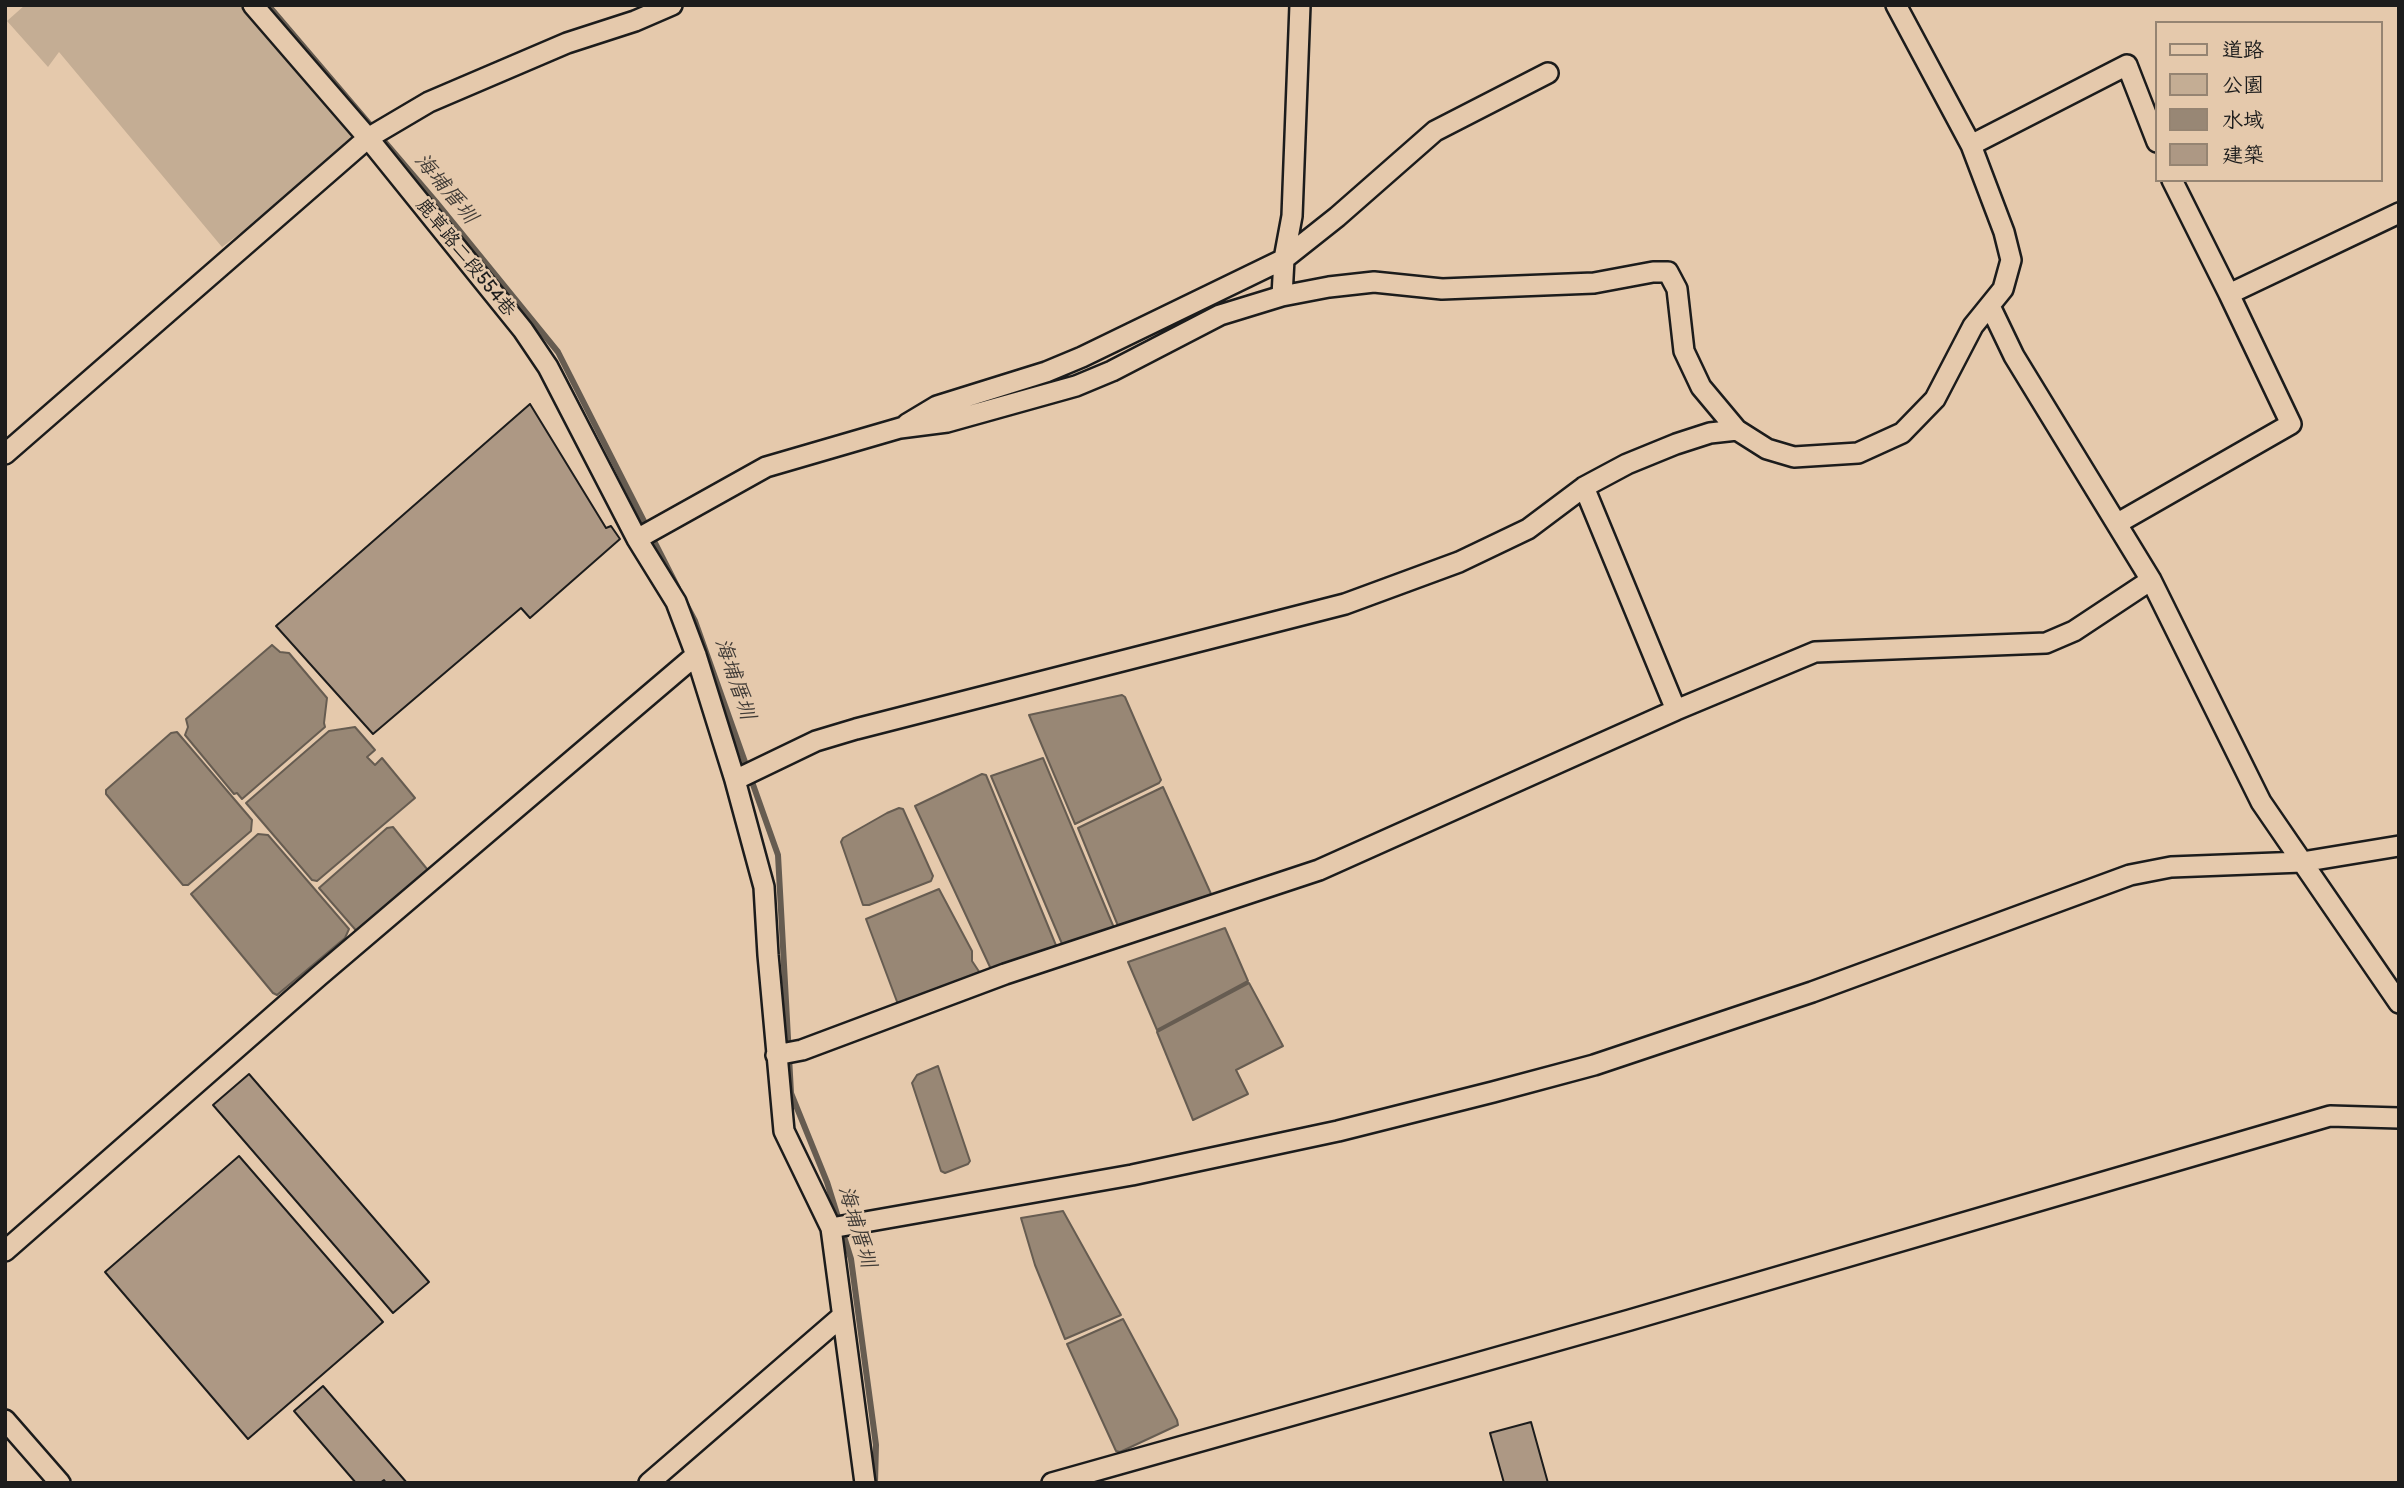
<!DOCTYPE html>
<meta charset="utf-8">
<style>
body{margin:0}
#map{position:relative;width:2404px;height:1488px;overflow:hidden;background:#e5c9ac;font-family:Pangolin,"LXGW WenKai TC",sans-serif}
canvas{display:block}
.frame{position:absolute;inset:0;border:7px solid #1c1c1c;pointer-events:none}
.legend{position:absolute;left:2155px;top:21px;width:228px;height:161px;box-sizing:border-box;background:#e5c9ac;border:2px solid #958472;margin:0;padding:9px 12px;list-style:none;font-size:21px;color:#1c1c1c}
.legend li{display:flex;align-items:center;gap:14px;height:35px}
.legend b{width:35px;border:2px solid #958472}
</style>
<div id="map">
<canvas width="2404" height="1488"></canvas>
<div class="frame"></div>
<ul class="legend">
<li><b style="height:9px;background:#e5c9ac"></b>道路</li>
<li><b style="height:19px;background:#c4ad94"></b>公園</li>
<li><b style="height:19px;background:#988775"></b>水域</li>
<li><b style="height:19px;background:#ad9884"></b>建築</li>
</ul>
</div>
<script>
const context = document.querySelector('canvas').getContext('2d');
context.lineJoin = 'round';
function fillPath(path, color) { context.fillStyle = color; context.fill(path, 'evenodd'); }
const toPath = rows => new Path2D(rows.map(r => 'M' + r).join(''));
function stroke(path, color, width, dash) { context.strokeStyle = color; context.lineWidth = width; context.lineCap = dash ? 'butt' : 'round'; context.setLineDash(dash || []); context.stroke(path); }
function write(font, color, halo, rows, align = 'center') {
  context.font = font + ' Pangolin,"LXGW WenKai TC",sans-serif'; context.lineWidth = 5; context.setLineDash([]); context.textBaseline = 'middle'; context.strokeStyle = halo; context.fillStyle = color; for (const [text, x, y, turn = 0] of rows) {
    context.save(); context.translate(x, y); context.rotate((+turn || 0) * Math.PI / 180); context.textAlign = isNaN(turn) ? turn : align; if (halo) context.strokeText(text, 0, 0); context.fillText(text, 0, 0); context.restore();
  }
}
fillPath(toPath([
 [25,5,263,5,368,138,222,247,59,52,48,67,7,21]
]), '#c4ad94');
const water = toPath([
 [272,645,280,652,289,653,327,698,324,723,325,727,242,799,237,793,234,794,185,735,188,727,186,719,272,645],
 [1122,695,1125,697,1161,780,1159,783,1075,824,1029,715,1122,695],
 [355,727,375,750,367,757,375,765,382,758,415,798,317,881,312,880,246,803,329,731,355,727],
 [177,732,252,820,251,831,188,885,183,885,106,794,106,790,171,733,177,732],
 [1043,758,1117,935,1068,958,991,776,1043,758],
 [982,774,986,775,1062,960,1001,982,990,967,915,806,982,774],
 [1163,787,1216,905,1123,938,1078,828,1163,787],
 [899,808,903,809,933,876,931,881,869,905,863,905,841,842,843,838,887,813,899,808],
 [393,827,431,874,360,935,319,888,387,828,393,827],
 [258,834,268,835,349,929,345,938,277,995,273,993,191,894,258,834],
 [939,889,972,951,972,961,988,985,902,1015,866,919,939,889],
 [1225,928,1248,981,1157,1030,1128,962,1225,928],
 [1249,983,1283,1046,1236,1070,1248,1094,1193,1120,1157,1032,1249,983],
 [938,1066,970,1161,968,1164,945,1173,941,1171,912,1083,917,1075,938,1066],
 [1063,1211,1121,1315,1065,1339,1035,1265,1021,1218,1063,1211],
 [1123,1319,1177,1420,1178,1425,1120,1452,1116,1451,1067,1344,1123,1319]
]);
fillPath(water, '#988775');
stroke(water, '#665c51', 2);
stroke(toPath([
 [268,5,436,202,558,352,678,588],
 [686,604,695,621,778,855,791,1093,827,1182,851,1259,876,1445,875,1483]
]), '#665c51', 6);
const building = toPath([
 [530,404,606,528,611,526,620,539,530,618,521,608,373,734,276,626,530,404],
 [249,1074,429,1282,393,1313,213,1105,249,1074],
 [239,1156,383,1322,248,1439,105,1272,239,1156],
 [323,1386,407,1483,386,1483,384,1480,380,1483,356,1483,294,1411,323,1386],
 [1531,1422,1548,1483,1504,1483,1490,1433,1531,1422]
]);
fillPath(building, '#ad9884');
stroke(building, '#1c1c1c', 2);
const minor = toPath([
 [253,5,368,138,523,330,548,367,637,539,676,602,696,655,735,780,764,887,768,955,784,1131,831,1228,865,1483],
 [1971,145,2127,65,2157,142],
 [2172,180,2229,294],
 [1282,296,1284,259,1292,216,1300,5],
 [1990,306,2014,356,2151,580,2261,802,2399,1003],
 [907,424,937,406,1046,372,1082,357,1284,259,1337,217,1435,131,1548,73],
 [5,454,368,138,429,102,567,43,635,21,672,5],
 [1584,487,1676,710],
 [2118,523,2291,424,2229,294,2399,213],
 [637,539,766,467,900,428,947,422,1076,386,1112,371,1220,315,1282,296,1329,287,1374,282,1442,289,1594,283,1653,272,1668,272,1677,289,1684,351,1701,387,1737,430],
 [735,780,816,741,856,729,1345,604,1459,562,1528,529,1584,487,1627,464,1676,444,1710,433,1737,430,1767,449,1794,457,1858,453,1902,433,1935,399,1973,326,2003,289,2011,260,2004,232,1971,145,1896,5],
 [776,1055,802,1050,1005,974,1319,870,1676,710,1815,652,2046,643,2074,631,2151,580],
 [831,1228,1132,1175,1338,1131,1493,1092,1594,1065,1812,992,2130,875,2171,867,2302,862,2399,846],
 [5,1251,319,976,696,655],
 [5,1420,60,1483],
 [649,1483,841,1317],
 [1052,1483,1630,1320,2330,1116,2399,1118]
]);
stroke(minor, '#1c1c1c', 24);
stroke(minor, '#e5c9ac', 19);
write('19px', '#1c1c1c', '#e5c9ac', [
 ["鹿草路二段554巷",465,258,51]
]);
write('italic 21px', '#413c37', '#e5c9ac', [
 ["海埔厝圳",445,189,50],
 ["海埔厝圳",734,679,71],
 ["海埔厝圳",856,1227,73]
]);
</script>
